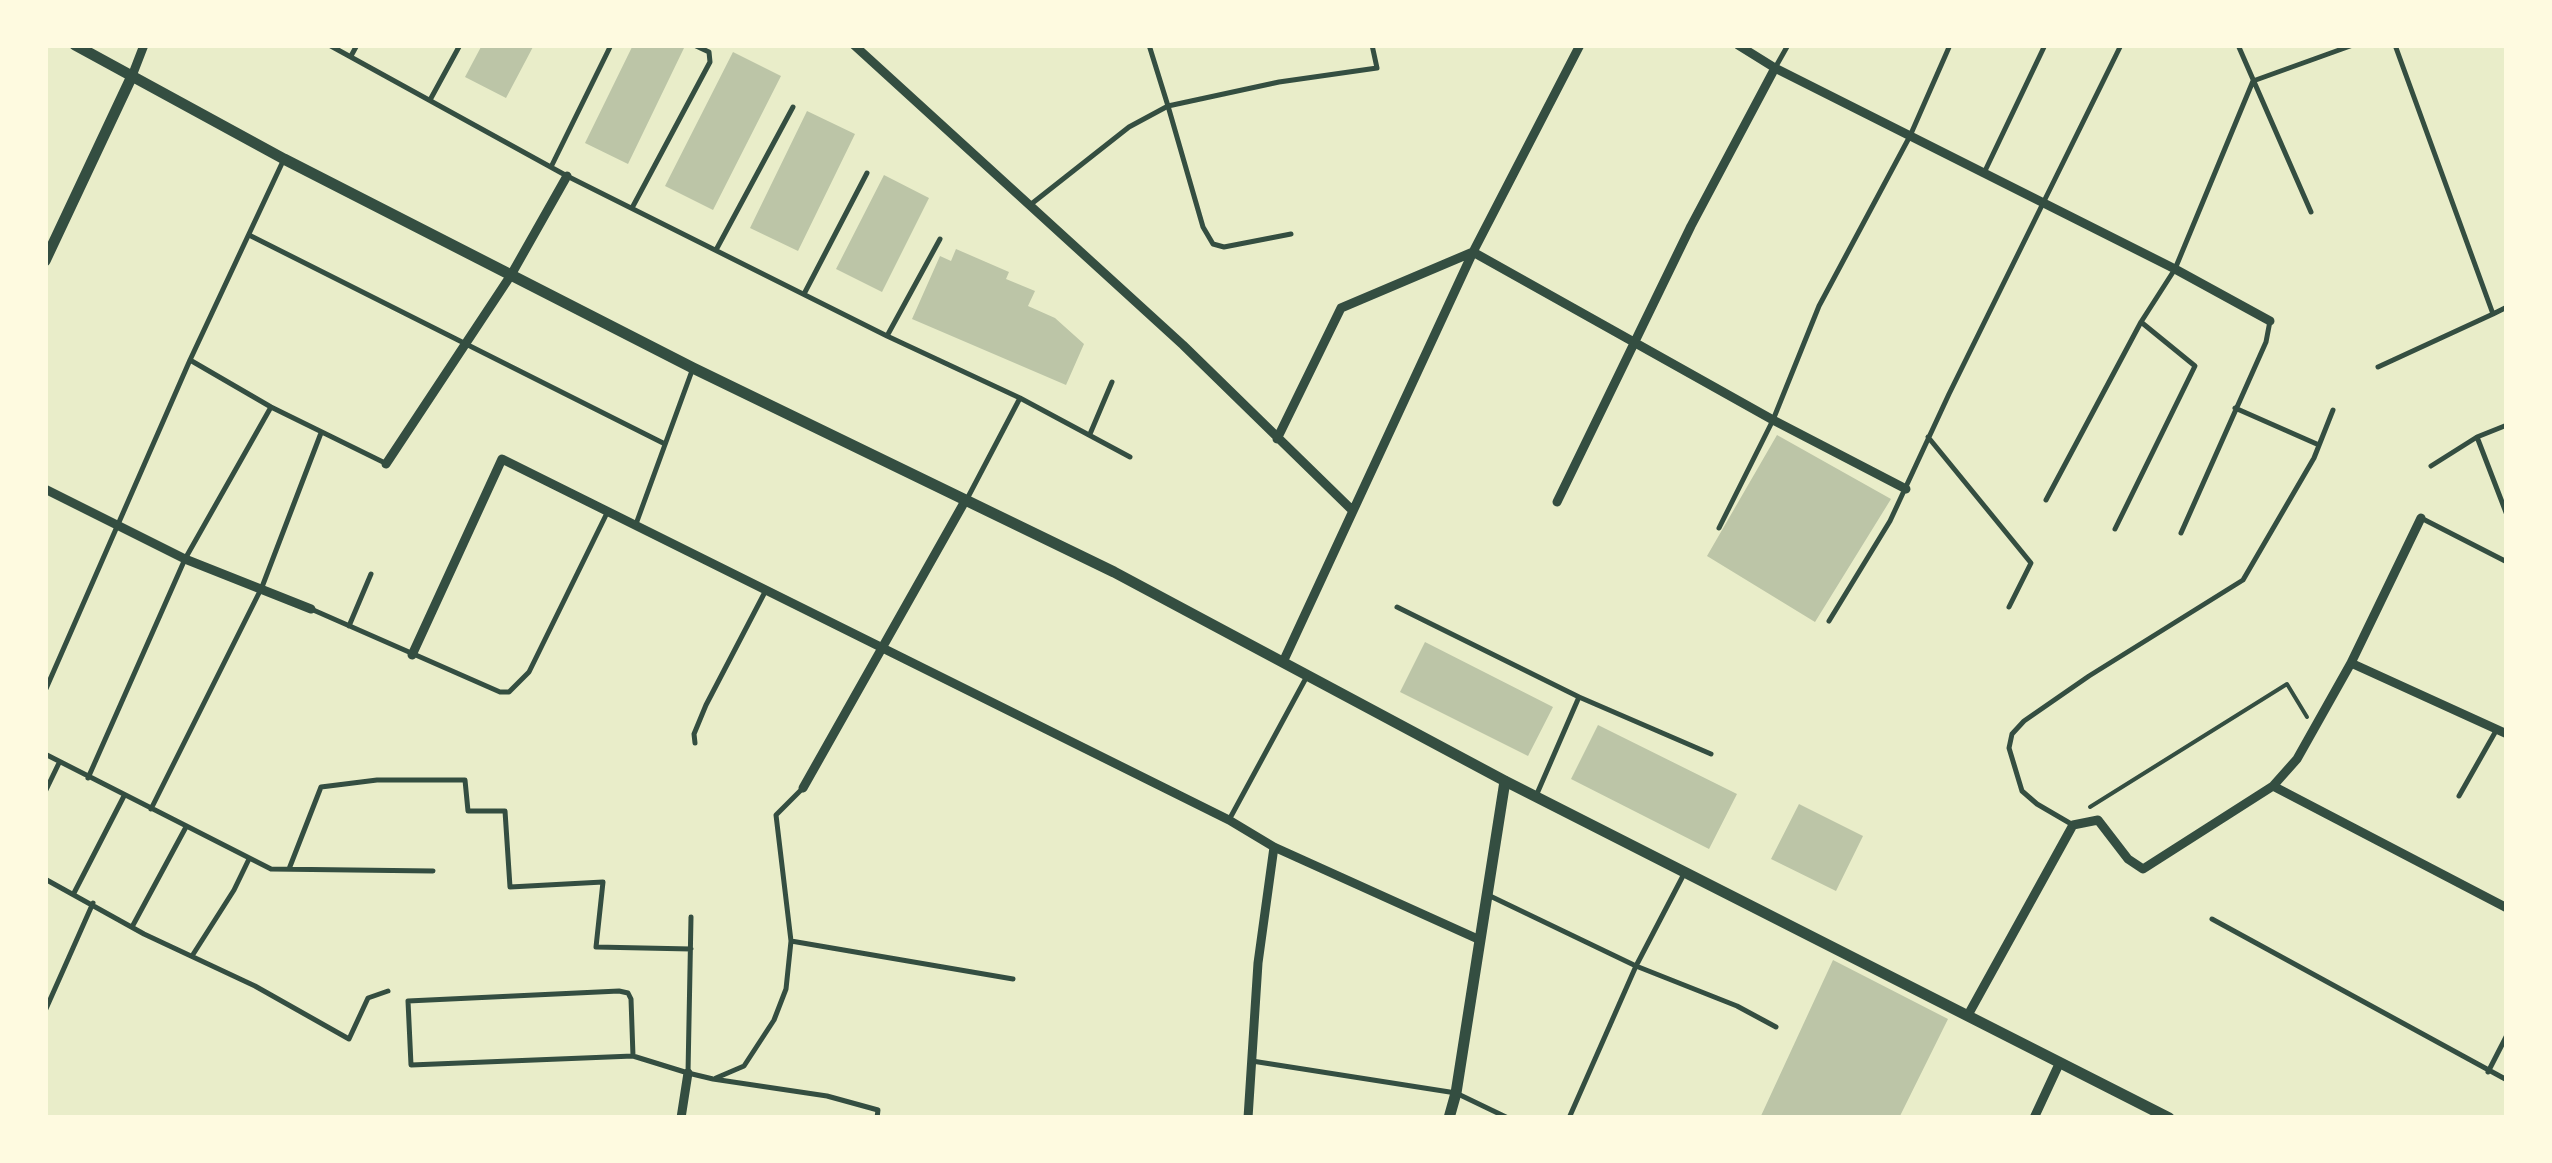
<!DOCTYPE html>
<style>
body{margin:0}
#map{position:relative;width:2552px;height:1163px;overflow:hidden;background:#e9edc9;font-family:Lato,sans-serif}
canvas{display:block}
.frame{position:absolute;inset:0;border:48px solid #fefae0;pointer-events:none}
</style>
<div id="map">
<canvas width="2552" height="1163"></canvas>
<div class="frame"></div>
</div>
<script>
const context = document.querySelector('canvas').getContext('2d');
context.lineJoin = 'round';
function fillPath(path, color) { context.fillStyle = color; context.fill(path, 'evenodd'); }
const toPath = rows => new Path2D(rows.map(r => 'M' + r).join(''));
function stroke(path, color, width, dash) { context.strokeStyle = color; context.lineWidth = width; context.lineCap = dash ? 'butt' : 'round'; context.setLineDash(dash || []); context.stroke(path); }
fillPath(toPath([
 [482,45,534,45,506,98,465,77],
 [633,45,677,45,684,48,628,164,585,143],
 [733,52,781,76,713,210,665,186],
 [807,111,855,134,798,251,750,228],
 [884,175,929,198,882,292,836,269],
 [956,249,1009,272,1006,279,1035,291,1028,306,1055,318,1084,344,1066,385,912,319,940,256,951,261],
 [1777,435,1891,499,1815,622,1707,556],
 [1425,642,1553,707,1528,756,1400,692],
 [1598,725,1737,794,1709,849,1571,779],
 [1799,804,1863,836,1836,891,1771,859],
 [1833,960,1948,1019,1899,1118,1760,1118]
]), '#bcc5a7');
stroke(toPath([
 [2090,807,2287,684,2307,717]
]), '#344e41', 4);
stroke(toPath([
 [329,45,567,176,887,336,1020,398,1130,457],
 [1149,45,1168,106,1279,82,1377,68,1372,45],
 [2238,45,2311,212],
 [2395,45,2493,314,2507,307],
 [351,56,357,45],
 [1775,68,1788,45],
 [430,100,460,45],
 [551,167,611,45],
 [1984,173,2045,45],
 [1030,205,1129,127,1168,106,1203,227,1213,244,1224,247,1291,234],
 [632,208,710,62,709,52,694,45],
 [249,235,665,444],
 [716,250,793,107],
 [804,294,867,173],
 [887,336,940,239],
 [190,360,284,159],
 [2378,367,2493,314],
 [2235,408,2319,445],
 [1090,434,1112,382],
 [1928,437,2031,563,2009,607],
 [2477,437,2507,515],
 [2431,466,2477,437,2507,425],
 [967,499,1020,398],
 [2046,500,2141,322],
 [2421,518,2507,562],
 [636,524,693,368],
 [1719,528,1773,420,1819,306,1910,136,1950,45],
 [2115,529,2195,366,2141,322,2175,269,2253,81,2353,45],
 [2181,533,2266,342,2270,321],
 [1397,607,1579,697,1536,796],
 [311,609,500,692,509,692,529,672,607,513],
 [1829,621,1890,521,1949,394,2121,45],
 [349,626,371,574],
 [45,691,190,360,271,407,385,463],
 [1579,697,1711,754],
 [695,743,694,734,706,705,766,590],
 [45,754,271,869,433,871],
 [88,778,185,559,271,407],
 [45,792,59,763],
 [2459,796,2497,729],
 [151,809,262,587,321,433],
 [1229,820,1306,678],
 [2073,825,2037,804,2022,791,2009,748,2012,734,2024,721,2089,676,2243,580,2314,458,2333,410],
 [289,869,321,787,377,780,465,780,468,811,505,811,510,887,603,882,596,947,691,949],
 [45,879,144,934,255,986,349,1039,368,998,388,991],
 [74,893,124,796],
 [1488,895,1636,966,1737,1006,1776,1027],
 [691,917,688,1073,713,1079,827,1096,878,1110,877,1118],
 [2212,919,2507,1080],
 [132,927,186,827],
 [791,941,1013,979],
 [192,956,234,890,249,859],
 [45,1011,93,903],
 [633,1056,631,999,628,993,619,991,408,1001,411,1065,633,1056,688,1073],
 [1252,1061,1456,1093,1508,1118],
 [2488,1072,2507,1035],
 [716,1078,744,1066,774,1020,786,989,791,941,776,815,803,788],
 [1569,1118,1636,966,1685,872]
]), '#344e41', 5);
stroke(toPath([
 [854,45,1183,345,1352,510],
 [1738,45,1775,68,2175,269,2270,321],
 [132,76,144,45],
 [1277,439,1341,308,1473,252,1773,420,1906,489],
 [386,464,511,275,567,176],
 [45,489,185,559,311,609],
 [1557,502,1691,226,1775,68],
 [412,655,502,459,1229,820,1274,847,1480,940],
 [1283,662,1473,252,1580,45],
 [2351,663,2507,734],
 [2273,786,2507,908],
 [803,788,965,501],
 [1968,1015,2073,825,2098,820,2128,859,2143,869,2273,786,2297,759,2351,663,2421,518],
 [681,1118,688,1073],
 [1248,1118,1258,963,1274,847],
 [2034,1118,2060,1062]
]), '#344e41', 9);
stroke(toPath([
 [75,45,284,159,693,368,1114,572,1505,781,2169,1118],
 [45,261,132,76],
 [1449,1118,1456,1093,1505,781]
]), '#344e41', 11);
</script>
